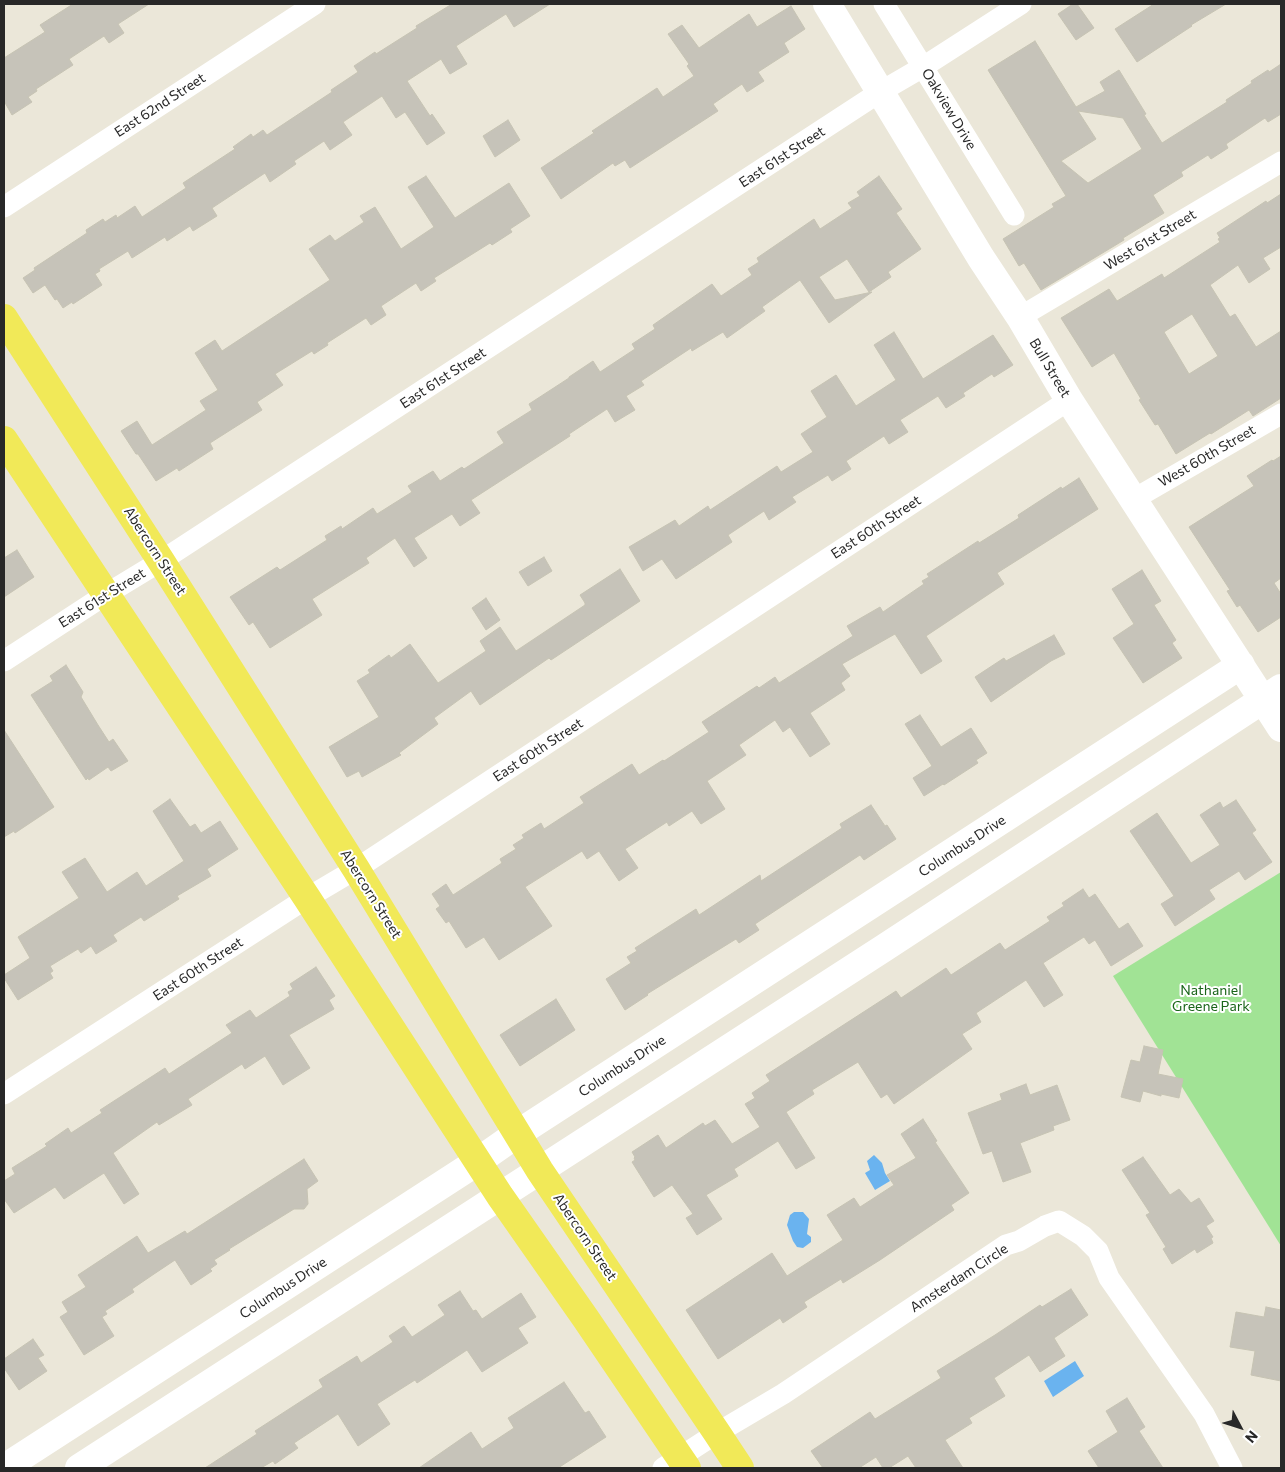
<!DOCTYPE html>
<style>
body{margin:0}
#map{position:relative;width:1285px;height:1472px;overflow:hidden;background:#ebe7d9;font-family:Commissioner,sans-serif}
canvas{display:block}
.frame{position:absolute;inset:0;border:5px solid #282828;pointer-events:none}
.north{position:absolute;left:1215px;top:1402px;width:50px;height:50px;-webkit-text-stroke:4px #fff;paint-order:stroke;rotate:130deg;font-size:14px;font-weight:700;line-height:20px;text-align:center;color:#282828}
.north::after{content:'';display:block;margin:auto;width:18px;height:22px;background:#282828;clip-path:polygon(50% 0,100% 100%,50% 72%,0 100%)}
</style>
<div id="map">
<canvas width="1285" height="1472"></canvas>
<div class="frame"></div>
<div class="north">N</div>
</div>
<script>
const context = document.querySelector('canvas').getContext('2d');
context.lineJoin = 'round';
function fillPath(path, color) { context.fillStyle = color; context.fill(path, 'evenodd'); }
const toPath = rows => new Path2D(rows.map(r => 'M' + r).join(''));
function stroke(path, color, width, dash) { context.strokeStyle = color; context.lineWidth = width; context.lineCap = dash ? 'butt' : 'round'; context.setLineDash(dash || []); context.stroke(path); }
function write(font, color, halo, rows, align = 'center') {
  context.font = font + ' Commissioner,sans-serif'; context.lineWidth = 4; context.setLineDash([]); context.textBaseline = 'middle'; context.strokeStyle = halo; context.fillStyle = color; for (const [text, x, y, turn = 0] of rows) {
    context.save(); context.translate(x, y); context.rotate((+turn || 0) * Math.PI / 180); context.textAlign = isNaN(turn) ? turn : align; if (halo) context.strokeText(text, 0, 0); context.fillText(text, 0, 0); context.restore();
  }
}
fillPath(toPath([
 [1281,872,1281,1246,1113,976]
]), '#a1e395');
fillPath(toPath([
 [874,1155,882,1163,885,1173,890,1181,875,1190,865,1173,870,1170,867,1161],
 [794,1212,803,1212,809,1219,807,1234,811,1237,811,1242,803,1248,797,1247,793,1241,787,1225,790,1215],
 [1075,1361,1084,1376,1053,1397,1044,1381]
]), '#6ab3ef');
const building = toPath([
 [73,4,149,4,118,24,124,33,109,43,104,36,69,59,73,65,36,89,37,91,28,97,32,102,12,115,4,101,4,58,45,32,40,25,73,4],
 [452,4,550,4,514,27,506,14,456,46,467,64,450,74,441,59,407,81,430,116,432,114,445,133,427,145,405,112,396,118,382,96,343,122,352,135,330,150,324,141,294,161,296,164,270,182,265,173,212,208,217,216,193,231,190,226,167,241,165,237,132,258,128,251,99,269,100,271,95,274,102,285,73,304,72,302,63,308,57,299,55,300,45,285,33,293,23,278,35,270,34,268,87,233,86,230,103,219,105,222,116,215,117,218,135,206,142,217,186,188,183,183,235,149,233,147,251,134,253,137,263,130,267,135,332,92,331,90,358,72,354,66,375,52,376,54,417,28,416,26,452,4],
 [1073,4,1077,4,1094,28,1076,40,1058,14,1073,4],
 [1154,4,1226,4,1191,25,1192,26,1137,62,1115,29,1154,4],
 [791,6,805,29,784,43,789,52,758,72,764,81,747,92,742,84,713,104,718,111,630,168,625,160,615,166,613,163,561,199,541,168,594,133,592,131,657,88,663,97,694,76,687,66,689,64,668,34,682,25,699,48,749,14,757,27,791,6],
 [1035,41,1076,107,1105,91,1100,82,1119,70,1146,114,1144,115,1162,143,1227,102,1226,100,1252,83,1251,81,1268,70,1269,72,1281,64,1281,114,1268,122,1265,118,1226,144,1228,148,1211,159,1208,155,1181,172,1183,176,1153,195,1164,213,1123,238,1124,240,1041,290,1024,263,1019,266,1003,239,1054,207,1052,204,1066,196,988,70,1035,41],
 [1078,111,1123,118,1142,149,1088,183,1061,161,1096,139,1078,111],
 [508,120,520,140,495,157,483,136,508,120],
 [426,176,455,218,509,183,530,216,510,229,512,232,492,245,490,243,434,278,436,281,421,291,416,283,381,306,386,315,371,325,366,318,327,343,328,345,314,354,312,351,275,374,283,385,257,402,262,410,210,443,213,449,179,471,177,468,156,481,138,454,136,454,121,431,137,421,152,445,206,410,200,401,218,390,195,353,215,340,222,351,330,280,309,249,330,235,335,241,364,222,360,216,375,207,401,249,434,227,408,187,426,176],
 [879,176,902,209,896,213,921,249,888,272,891,277,869,292,847,259,819,277,835,300,872,292,829,323,800,280,762,307,765,311,727,338,723,332,692,351,691,348,641,381,644,385,626,396,635,410,615,422,607,409,569,434,570,436,471,500,480,513,460,526,452,514,414,538,427,558,414,567,395,538,366,558,369,563,312,599,322,615,270,648,253,622,249,625,230,597,277,567,280,570,327,540,325,536,341,526,342,529,373,508,377,514,412,492,408,486,433,471,440,481,462,467,464,469,504,443,497,432,532,410,529,404,569,378,569,377,593,361,600,372,635,349,632,344,655,329,653,325,712,284,721,296,752,275,748,269,759,262,757,258,814,219,820,229,852,208,848,203,860,196,857,192,879,176],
 [1281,194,1281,247,1263,258,1270,269,1249,283,1238,265,1210,285,1230,317,1235,314,1256,347,1281,331,1281,398,1253,416,1249,410,1211,434,1210,433,1176,454,1158,424,1155,425,1139,400,1141,399,1114,353,1092,367,1061,318,1109,289,1117,301,1162,274,1164,278,1220,242,1218,239,1220,238,1217,233,1266,201,1267,203,1281,194],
 [1192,314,1218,356,1189,374,1164,332,1192,314],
 [894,332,923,379,993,335,1013,365,994,377,992,374,963,393,965,396,946,408,938,396,900,420,908,432,889,444,884,436,846,461,851,469,832,481,828,475,792,497,796,502,769,520,764,511,728,535,732,542,676,579,662,559,643,571,629,547,675,520,679,526,708,506,710,510,777,466,781,472,813,452,801,434,827,417,811,391,836,375,856,406,896,380,874,345,894,332],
 [1281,456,1281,578,1274,583,1281,594,1281,617,1258,632,1240,605,1237,607,1227,591,1230,590,1189,527,1254,486,1247,476,1272,460,1273,461,1281,456],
 [1079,478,1098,509,997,573,1004,584,926,636,942,661,921,674,895,634,842,664,850,676,841,683,845,690,810,713,830,744,810,757,790,727,783,732,775,720,739,745,746,755,707,781,725,809,701,824,692,811,669,826,667,822,625,849,638,868,619,881,599,851,587,859,582,851,525,887,552,926,499,960,484,937,466,948,449,921,446,923,436,909,440,906,432,894,446,884,453,895,502,863,500,859,516,849,513,845,524,838,522,835,541,823,544,829,584,803,580,797,632,764,639,775,663,760,664,761,709,732,702,722,757,686,759,688,775,677,779,683,853,636,847,626,880,607,883,612,924,584,922,581,929,577,927,574,978,541,979,543,1019,518,1018,515,1061,487,1062,489,1079,478],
 [17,550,34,577,4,597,4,558,17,550],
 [544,557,552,571,528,586,519,572,544,557],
 [620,569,640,601,551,660,549,658,480,705,471,691,434,718,438,724,399,753,401,755,362,777,359,771,347,777,329,747,379,717,357,681,370,673,368,670,389,655,391,658,410,644,438,683,486,651,480,641,500,627,516,651,585,605,585,603,580,595,620,569],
 [1142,570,1161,601,1154,605,1176,640,1172,643,1182,658,1143,683,1113,638,1134,624,1112,589,1142,570],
 [486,598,500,620,486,630,472,608,486,598],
 [1054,635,1065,654,1051,661,991,702,975,677,1004,658,1006,661,1054,635],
 [66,665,83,692,81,697,98,725,109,742,113,739,128,761,111,771,108,767,89,780,88,778,86,780,31,695,53,681,50,676,66,665],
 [920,715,941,747,971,728,987,753,976,760,978,763,944,785,943,784,924,796,913,778,932,766,905,724,920,715],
 [4,730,54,807,15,833,14,831,4,837,4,730],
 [170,799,190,827,195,824,201,833,220,821,238,849,207,869,211,876,177,896,179,899,144,921,141,917,113,935,117,941,96,954,91,946,81,953,78,949,50,966,53,971,50,973,53,978,18,1000,4,978,4,975,30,958,18,937,79,898,62,872,85,858,107,892,137,872,146,886,184,861,153,811,170,799],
 [1236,800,1256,830,1252,833,1272,862,1245,880,1239,871,1209,890,1215,899,1175,926,1161,904,1174,896,1130,831,1157,813,1191,863,1220,845,1200,815,1220,802,1223,808,1236,800],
 [871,805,885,826,887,825,896,839,864,860,860,855,755,924,759,930,739,943,736,939,647,994,648,995,625,1010,606,979,631,963,627,957,637,951,635,948,696,909,699,915,760,875,761,881,842,828,840,824,871,805],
 [1083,889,1089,898,1095,894,1119,929,1128,923,1143,946,1111,966,1095,940,1089,944,1084,937,1043,963,1063,995,1044,1007,1026,980,976,1013,981,1022,962,1034,972,1049,894,1104,887,1094,881,1098,858,1062,812,1090,814,1094,786,1112,815,1158,796,1169,778,1141,734,1169,738,1176,706,1195,722,1219,697,1235,686,1218,693,1214,672,1185,654,1197,632,1162,635,1160,634,1158,635,1157,632,1152,658,1135,666,1148,703,1123,705,1126,715,1120,732,1144,760,1127,745,1104,755,1098,752,1093,770,1081,766,1075,896,991,901,998,946,968,951,975,1000,943,1005,950,1050,921,1047,917,1064,906,1062,903,1083,889],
 [316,967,335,996,329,1000,334,1009,289,1035,310,1068,283,1085,265,1056,245,1069,242,1064,188,1099,192,1105,159,1125,157,1122,113,1153,139,1194,124,1204,104,1173,64,1199,55,1187,14,1213,4,1199,4,1181,15,1174,12,1168,47,1146,45,1144,68,1128,71,1133,102,1113,100,1110,165,1068,169,1074,218,1042,232,1033,226,1025,250,1010,256,1018,290,996,288,992,293,989,290,984,316,967],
 [556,999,575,1030,520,1066,500,1035,556,999],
 [1144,1046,1163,1050,1158,1074,1183,1079,1179,1098,1161,1094,1161,1096,1143,1091,1140,1102,1121,1097,1131,1060,1140,1062,1144,1046],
 [1026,1084,1030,1095,1057,1085,1070,1120,1053,1126,1054,1130,1020,1143,1031,1172,1003,1182,992,1151,983,1154,968,1113,1002,1100,1000,1094,1026,1084],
 [923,1119,937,1141,935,1142,969,1193,951,1205,954,1210,880,1260,843,1283,841,1279,804,1302,807,1307,783,1323,780,1318,718,1359,686,1310,772,1253,787,1276,843,1240,827,1215,854,1198,860,1207,894,1185,887,1175,916,1158,901,1134,923,1119],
 [1143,1157,1170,1195,1179,1189,1191,1203,1199,1198,1214,1221,1206,1226,1213,1237,1211,1238,1213,1243,1197,1253,1195,1249,1172,1264,1163,1249,1166,1247,1146,1215,1150,1213,1122,1170,1143,1157],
 [304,1159,318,1181,307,1189,308,1204,304,1209,294,1209,229,1249,230,1250,214,1260,217,1264,210,1269,212,1271,191,1285,175,1260,154,1274,132,1289,134,1292,105,1311,107,1314,102,1317,114,1336,84,1355,60,1317,68,1312,62,1302,86,1287,78,1275,137,1236,148,1253,185,1231,187,1234,304,1159],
 [1071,1289,1088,1315,1054,1338,1065,1356,1040,1372,1029,1355,994,1378,1005,1396,969,1418,972,1423,945,1440,963,1468,916,1468,908,1456,889,1468,883,1468,876,1457,859,1468,823,1468,811,1451,870,1412,875,1419,941,1378,937,1371,995,1335,1040,1305,1042,1307,1071,1289],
 [460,1291,473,1311,476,1310,482,1319,521,1293,536,1317,518,1328,528,1343,482,1372,467,1350,417,1383,415,1380,377,1404,390,1424,358,1446,338,1414,294,1443,298,1448,275,1464,273,1461,261,1468,205,1468,257,1434,255,1431,323,1387,319,1380,357,1356,361,1363,393,1342,389,1336,404,1326,412,1337,445,1315,438,1305,460,1291],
 [1266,1307,1281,1310,1281,1381,1251,1375,1255,1351,1230,1347,1236,1312,1264,1317,1266,1307],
 [33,1339,44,1355,38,1358,47,1371,19,1390,4,1368,4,1359,33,1339],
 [564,1382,585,1413,589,1411,606,1437,558,1468,419,1468,471,1432,482,1449,514,1428,508,1418,564,1382],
 [1127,1398,1145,1427,1139,1431,1163,1468,1099,1468,1088,1451,1118,1432,1106,1411,1127,1398]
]);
fillPath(building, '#c6c3b9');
stroke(building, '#c6c3b3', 1);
stroke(toPath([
 [884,4,1014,215],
 [4,207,315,4],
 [1020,317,1281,162],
 [1134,499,1281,414],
 [4,661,105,595,161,561,880,92,923,67,1021,4],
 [4,1094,307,898,356,869,1069,400],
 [663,1468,717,1433,783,1394,1006,1245,1019,1241,1045,1226,1059,1221,1083,1236,1098,1251,1109,1278,1204,1414,1232,1468]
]), '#fff', 21);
stroke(toPath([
 [827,4,981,258,1020,317,1069,400,1281,728],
 [4,1468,477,1162,517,1134,1241,665],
 [79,1468,884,948,1281,688]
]), '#fff', 28);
stroke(toPath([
 [4,318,161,561,356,869,540,1171,717,1433,740,1468],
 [4,440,307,898,500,1196,586,1319,687,1468]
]), '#f1e958', 28);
write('14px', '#282828', '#fff', [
 ["East 62nd Street",160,105,-33],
 ["Oakview Drive",949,109,59],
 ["East 61st Street",782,157,-33],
 ["West 61st Street",1150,240,-31],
 ["Bull Street",1050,368,59],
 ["East 61st Street",443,378,-33],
 ["West 60th Street",1207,456,-30],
 ["East 60th Street",876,527,-33],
 ["Abercorn Street",155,551,57],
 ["East 61st Street",102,598,-32],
 ["East 60th Street",538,750,-33],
 ["Columbus Drive",962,846,-33],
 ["Abercorn Street",371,894,58],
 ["East 60th Street",198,969,-33],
 ["Columbus Drive",622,1066,-33],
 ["Abercorn Street",585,1237,56],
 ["Amsterdam Circle",959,1278,-33],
 ["Columbus Drive",283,1288,-33]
]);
write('14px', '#1a6519', '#fff', [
 ["Nathaniel",1211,990],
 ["Greene Park",1211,1006]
]);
</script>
